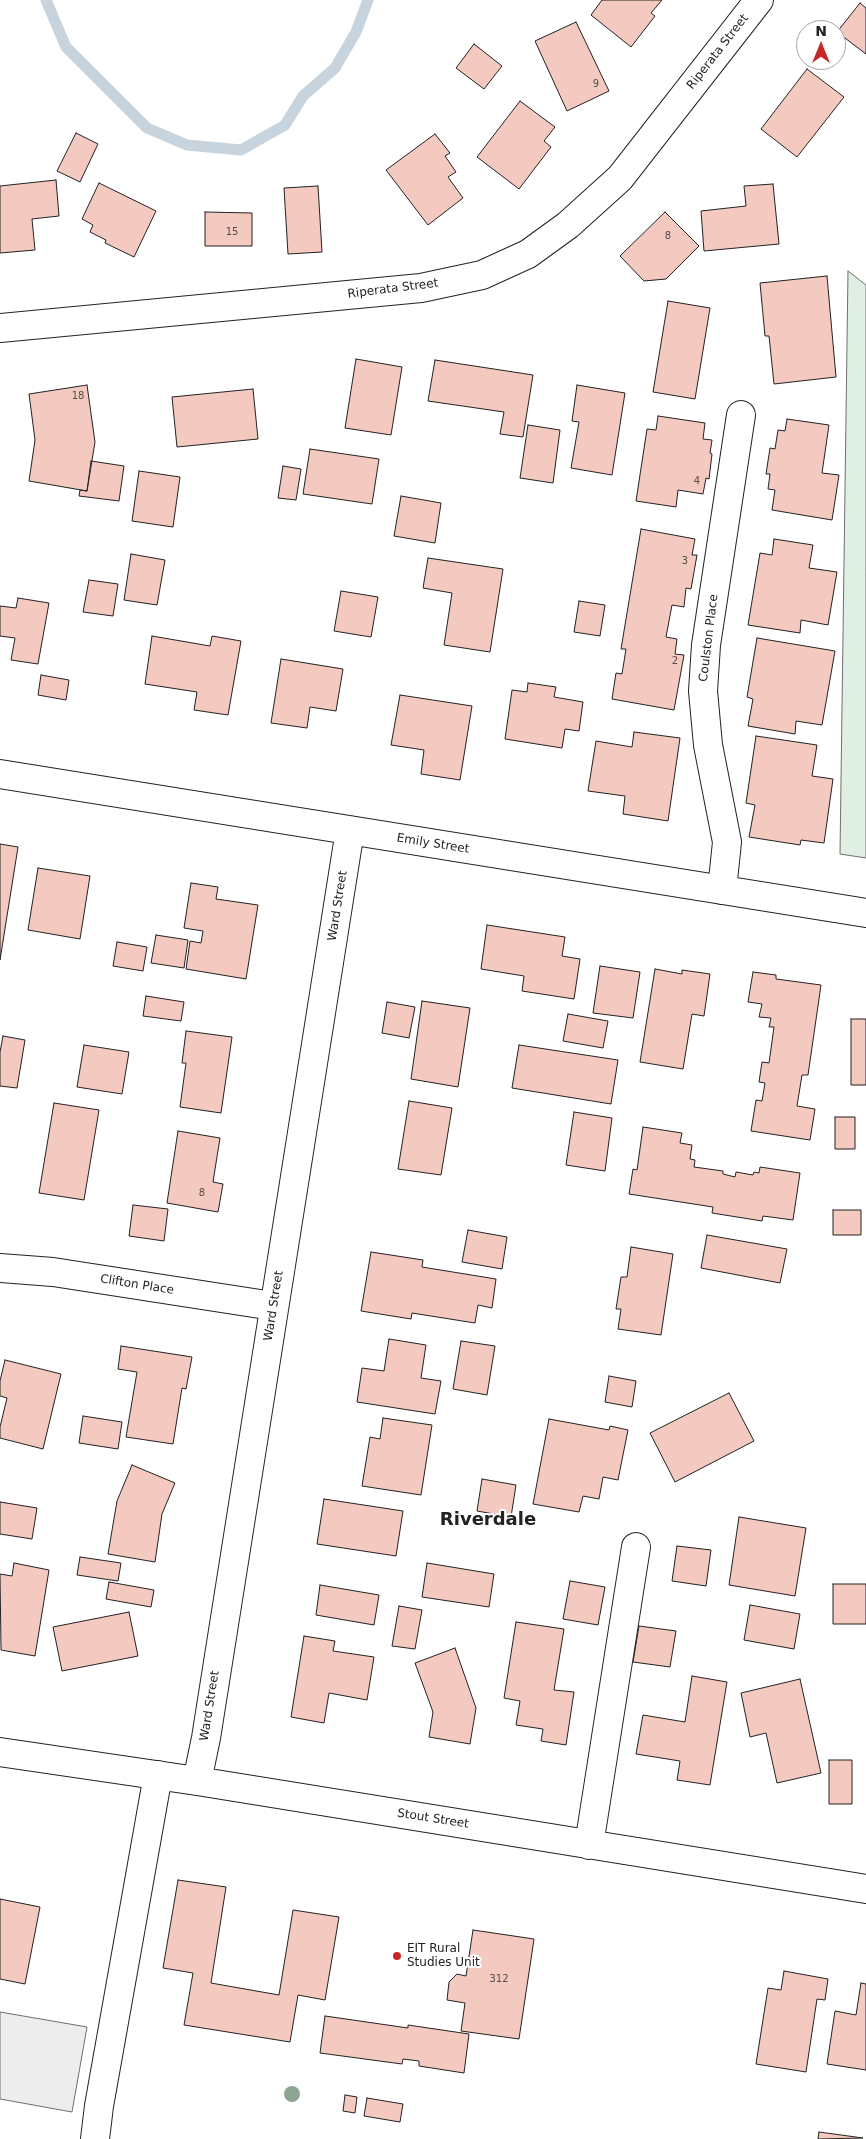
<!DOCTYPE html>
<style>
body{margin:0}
#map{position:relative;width:866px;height:2139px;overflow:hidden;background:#fff;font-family:"DejaVu Sans",sans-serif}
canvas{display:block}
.north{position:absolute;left:796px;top:20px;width:50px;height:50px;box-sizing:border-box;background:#fff;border:1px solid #a7a7a7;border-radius:50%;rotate:0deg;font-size:14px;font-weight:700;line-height:20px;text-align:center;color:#222}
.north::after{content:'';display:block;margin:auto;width:18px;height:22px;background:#c62828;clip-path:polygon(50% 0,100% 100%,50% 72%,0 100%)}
</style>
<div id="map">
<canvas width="866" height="2139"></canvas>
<div class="north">N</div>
</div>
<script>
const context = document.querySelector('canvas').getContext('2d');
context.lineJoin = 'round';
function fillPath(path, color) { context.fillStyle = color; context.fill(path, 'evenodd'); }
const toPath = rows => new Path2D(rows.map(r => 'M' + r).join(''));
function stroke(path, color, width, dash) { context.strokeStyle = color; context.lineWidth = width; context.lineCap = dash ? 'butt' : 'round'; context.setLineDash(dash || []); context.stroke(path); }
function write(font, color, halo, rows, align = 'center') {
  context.font = font + ' "DejaVu Sans",sans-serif'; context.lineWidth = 4; context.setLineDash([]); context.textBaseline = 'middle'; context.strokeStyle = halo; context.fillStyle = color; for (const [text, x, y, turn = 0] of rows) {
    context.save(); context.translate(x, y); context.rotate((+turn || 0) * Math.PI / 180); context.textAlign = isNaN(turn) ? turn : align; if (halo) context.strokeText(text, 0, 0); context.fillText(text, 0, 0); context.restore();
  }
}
const green = toPath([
 [848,271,866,285,866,858,840,854,848,271]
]);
fillPath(green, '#e0efe3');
stroke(green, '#6f6f6f', 1);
const parking = toPath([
 [0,2012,87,2027,72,2112,0,2099,0,2012]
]);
fillPath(parking, '#ededed');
stroke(parking, '#6f6f6f', 1);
stroke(toPath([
 [46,0,66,47,147,128,187,145,241,150,285,125,303,96,335,68,356,32,368,0]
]), '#c7d3dd', 11);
const building = toPath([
 [602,0,662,0,651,13,655,16,631,47,591,15,602,0],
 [860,3,866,8,866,54,837,32,860,3],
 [576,22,609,91,567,111,535,41,576,22],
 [474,44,502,66,484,89,456,68,474,44],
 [807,69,844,97,797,157,761,129,807,69],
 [520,101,555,127,544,141,551,147,519,189,477,157,520,101],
 [76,133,98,144,80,182,57,171,76,133],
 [435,134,450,153,445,156,456,172,448,177,463,198,428,225,386,170,435,134],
 [56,180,59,216,32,219,35,250,0,253,0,186,56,180],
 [99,183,156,211,134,257,105,243,106,240,90,232,93,225,82,219,99,183],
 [773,184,779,244,704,251,701,211,746,206,744,186,773,184],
 [318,186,322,252,288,254,284,188,318,186],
 [205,212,252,213,252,246,205,246,205,212],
 [665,212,699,246,666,279,644,281,620,256,665,212],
 [827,276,836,377,774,384,769,336,765,336,760,283,827,276],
 [668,301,710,308,695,399,653,392,668,301],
 [356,359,402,367,391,435,345,428,356,359],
 [435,360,533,375,523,437,500,434,504,412,428,401,435,360],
 [87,385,95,442,87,491,29,481,35,440,29,394,87,385],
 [577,385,625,393,612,475,571,468,579,422,572,421,577,385],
 [253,389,258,439,177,447,172,397,253,389],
 [658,416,705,423,703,439,712,440,710,453,712,454,709,479,706,478,703,494,678,490,676,507,636,501,647,429,656,430,658,416],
 [787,419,829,425,822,473,839,475,832,520,772,510,775,490,768,489,770,474,766,474,770,448,775,449,778,430,785,431,787,419],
 [528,425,560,430,553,483,520,478,528,425],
 [310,449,379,459,372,504,303,494,310,449],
 [91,461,124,466,119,501,79,496,80,490,87,491,91,461],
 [283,466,301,469,296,500,278,498,283,466],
 [139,471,180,477,173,527,132,521,139,471],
 [401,496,441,503,435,543,394,536,401,496],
 [641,529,695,539,692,555,697,555,691,589,686,588,684,607,672,605,666,637,677,639,675,654,684,655,674,710,612,699,616,673,622,674,626,649,621,649,641,529],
 [774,539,813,545,809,568,837,572,828,625,801,620,800,633,748,625,760,553,772,555,774,539],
 [131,554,165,560,157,605,124,600,131,554],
 [428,558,503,569,490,652,444,645,452,593,423,588,428,558],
 [89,580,118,584,113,616,83,612,89,580],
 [341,591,378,597,371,637,334,631,341,591],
 [18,598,49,603,38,664,11,660,15,638,0,636,0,606,16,608,18,598],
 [579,601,605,605,600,636,574,632,579,601],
 [152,636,210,646,212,636,241,641,228,715,194,710,197,692,145,684,152,636],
 [757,638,835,651,822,725,796,721,795,734,748,726,753,699,747,697,757,638],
 [281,659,343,669,336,711,310,707,307,728,271,723,281,659],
 [41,675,69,680,66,700,38,695,41,675],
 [528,683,556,687,554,697,583,702,579,731,565,729,562,748,505,739,512,690,527,692,528,683],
 [400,695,472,706,460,780,421,774,424,750,391,745,400,695],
 [634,732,680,738,668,821,623,814,625,796,588,791,596,741,632,747,634,732],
 [756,736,817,745,812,776,833,779,824,843,801,840,800,845,749,837,755,805,746,803,756,736],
 [0,844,18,847,0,960,0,844],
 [38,868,90,876,80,939,28,930,38,868],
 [191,883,218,887,216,899,258,905,246,979,186,969,190,941,201,943,203,931,184,928,191,883],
 [487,925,565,937,562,956,580,959,574,999,522,991,524,976,481,969,487,925],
 [156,935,188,940,184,968,151,963,156,935],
 [117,942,147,947,143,971,113,966,117,942],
 [600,966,640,972,633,1018,593,1013,600,966],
 [655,969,682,974,682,970,710,974,704,1016,692,1014,683,1069,640,1062,655,969],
 [753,972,776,975,776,979,821,985,808,1075,802,1075,797,1106,815,1109,810,1140,751,1131,756,1100,762,1101,765,1083,759,1082,762,1062,769,1063,774,1027,769,1027,771,1018,759,1017,762,1004,748,1002,753,972],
 [146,996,184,1002,181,1021,143,1016,146,996],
 [422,1001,470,1008,458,1087,411,1079,422,1001],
 [387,1002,415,1007,409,1038,382,1033,387,1002],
 [568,1014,608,1021,603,1048,563,1041,568,1014],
 [851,1019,866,1019,866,1085,851,1085,851,1019],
 [186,1031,232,1037,221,1113,180,1107,186,1063,182,1063,186,1031],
 [3,1036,25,1040,17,1088,0,1086,0,1052,3,1036],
 [84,1045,129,1052,122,1094,77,1087,84,1045],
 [519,1045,618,1060,611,1104,512,1088,519,1045],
 [409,1101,452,1108,441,1175,398,1169,409,1101],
 [54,1103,99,1110,84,1200,39,1193,54,1103],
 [574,1112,612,1118,605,1171,566,1165,574,1112],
 [835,1117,855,1117,855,1149,835,1149,835,1117],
 [643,1127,682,1133,680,1143,692,1145,690,1159,695,1160,694,1167,723,1171,723,1174,735,1177,736,1172,753,1175,754,1172,759,1173,760,1167,800,1173,793,1220,763,1216,762,1221,712,1213,713,1207,629,1194,633,1169,637,1170,643,1127],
 [178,1131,220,1138,213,1182,223,1184,218,1212,167,1203,178,1131],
 [133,1205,168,1209,164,1241,129,1236,133,1205],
 [833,1210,861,1210,861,1235,833,1235,833,1210],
 [468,1230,507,1237,502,1269,462,1262,468,1230],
 [707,1235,787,1249,780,1283,701,1268,707,1235],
 [631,1247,673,1254,661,1335,618,1329,621,1309,616,1309,621,1277,627,1277,631,1247],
 [371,1252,423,1260,422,1267,496,1279,492,1308,478,1305,475,1323,412,1313,411,1319,361,1311,371,1252],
 [389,1339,426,1345,421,1378,441,1381,435,1414,357,1402,362,1368,384,1371,389,1339],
 [461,1341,495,1346,487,1395,453,1389,461,1341],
 [121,1346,192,1357,186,1389,182,1388,173,1444,126,1437,137,1372,118,1369,121,1346],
 [5,1360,61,1374,43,1449,0,1438,0,1427,7,1398,0,1396,0,1381,5,1360],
 [609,1376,636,1381,632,1407,605,1402,609,1376],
 [729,1393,754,1441,675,1482,650,1433,729,1393],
 [83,1416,122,1422,118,1449,79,1443,83,1416],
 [383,1418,432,1425,421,1495,362,1486,370,1437,380,1439,383,1418],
 [549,1419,609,1430,610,1426,628,1430,618,1480,603,1477,599,1499,583,1496,579,1512,533,1504,549,1419],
 [132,1465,175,1483,162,1514,155,1562,108,1554,117,1501,132,1465],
 [482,1479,516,1485,511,1517,477,1511,482,1479],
 [324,1499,403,1511,396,1556,317,1544,324,1499],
 [0,1502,37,1508,32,1539,0,1534,0,1502],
 [739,1517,806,1528,795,1596,729,1585,739,1517],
 [677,1546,711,1550,706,1586,672,1581,677,1546],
 [80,1557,121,1563,118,1581,77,1575,80,1557],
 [14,1563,49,1570,35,1656,1,1650,0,1574,12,1576,14,1563],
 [427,1563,494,1574,489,1607,422,1597,427,1563],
 [570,1581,605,1587,598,1625,563,1619,570,1581],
 [109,1582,154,1590,151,1607,106,1599,109,1582],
 [833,1584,866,1584,866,1624,833,1624,833,1584],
 [320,1585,379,1595,374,1625,316,1615,320,1585],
 [750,1605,800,1614,794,1649,744,1640,750,1605],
 [399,1606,422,1610,415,1649,392,1646,399,1606],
 [129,1612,138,1656,62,1671,53,1627,129,1612],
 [516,1622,564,1629,554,1690,574,1692,566,1745,541,1741,543,1729,516,1725,520,1701,504,1698,516,1622],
 [639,1626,676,1631,670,1667,633,1662,639,1626],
 [304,1636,335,1641,333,1651,374,1657,367,1700,329,1693,324,1723,291,1717,304,1636],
 [455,1648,476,1708,470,1744,429,1737,433,1712,415,1663,455,1648],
 [692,1676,727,1682,710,1785,677,1780,680,1761,636,1754,643,1715,685,1722,692,1676],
 [800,1679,821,1773,777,1783,766,1733,750,1737,741,1693,800,1679],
 [829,1760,852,1760,852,1804,829,1804,829,1760],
 [178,1880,226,1887,211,1983,279,1995,293,1910,339,1917,325,2000,298,1995,290,2042,184,2025,193,1973,163,1968,178,1880],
 [0,1899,40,1907,25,1984,0,1979,0,1899],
 [473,1930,534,1939,519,2039,461,2031,465,2003,447,2000,449,1982,457,1974,466,1976,473,1930],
 [784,1971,828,1979,825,2000,817,1999,806,2072,756,2064,768,1988,781,1990,784,1971],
 [861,1983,866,1984,866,2070,827,2064,835,2011,856,2015,861,1983],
 [325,2016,408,2028,408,2025,469,2034,464,2073,419,2066,419,2061,403,2059,402,2064,320,2053,325,2016],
 [345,2095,357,2097,355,2113,343,2111,345,2095],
 [367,2098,403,2104,400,2122,364,2116,367,2098],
 [819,2132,863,2138,818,2139,819,2132]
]);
fillPath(building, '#f3c9c0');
stroke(building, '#222', 1);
const minor = toPath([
 [0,328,421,288,482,275,528,254,568,225,620,178,759,0],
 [0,774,866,913],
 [722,890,727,842,708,745,703,691,706,645,741,415],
 [0,1268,53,1272,273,1306],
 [0,1752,197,1781,866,1889],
 [197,1781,206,1738,350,830],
 [589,1845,636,1547],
 [95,2139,99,2106,158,1775]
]);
stroke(minor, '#222', 30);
stroke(minor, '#fff', 28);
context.fillStyle = '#8da692';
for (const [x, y] of [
 [292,2094]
]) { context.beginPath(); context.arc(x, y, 8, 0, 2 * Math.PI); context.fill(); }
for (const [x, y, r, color] of [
 [397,1956,5,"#c62828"]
]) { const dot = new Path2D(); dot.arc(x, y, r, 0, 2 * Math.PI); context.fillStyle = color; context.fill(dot); stroke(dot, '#fff', 2); }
write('10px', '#564c4a', null, [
 ["9",596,84],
 ["15",232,232],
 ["8",668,236],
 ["18",78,396],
 ["4",697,481],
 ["3",685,561],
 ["2",675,661],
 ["8",202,1193],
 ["312",499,1979]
]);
write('12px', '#222', '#fff', [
 ["Riperata Street",718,52,-52],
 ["Riperata Street",393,289,-7],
 ["Coulston Place",709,638,-83],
 ["Emily Street",433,844,9],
 ["Ward Street",338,906,-81],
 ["Clifton Place",137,1285,9],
 ["Ward Street",274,1306,-81],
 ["Ward Street",210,1706,-81],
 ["Stout Street",433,1819,9]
]);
write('12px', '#222', '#fff', [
 ["EIT Rural",407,1949],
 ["Studies Unit",407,1963]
], 'left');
write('bold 18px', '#222', '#fff', [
 ["Riverdale",488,1520]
]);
</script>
